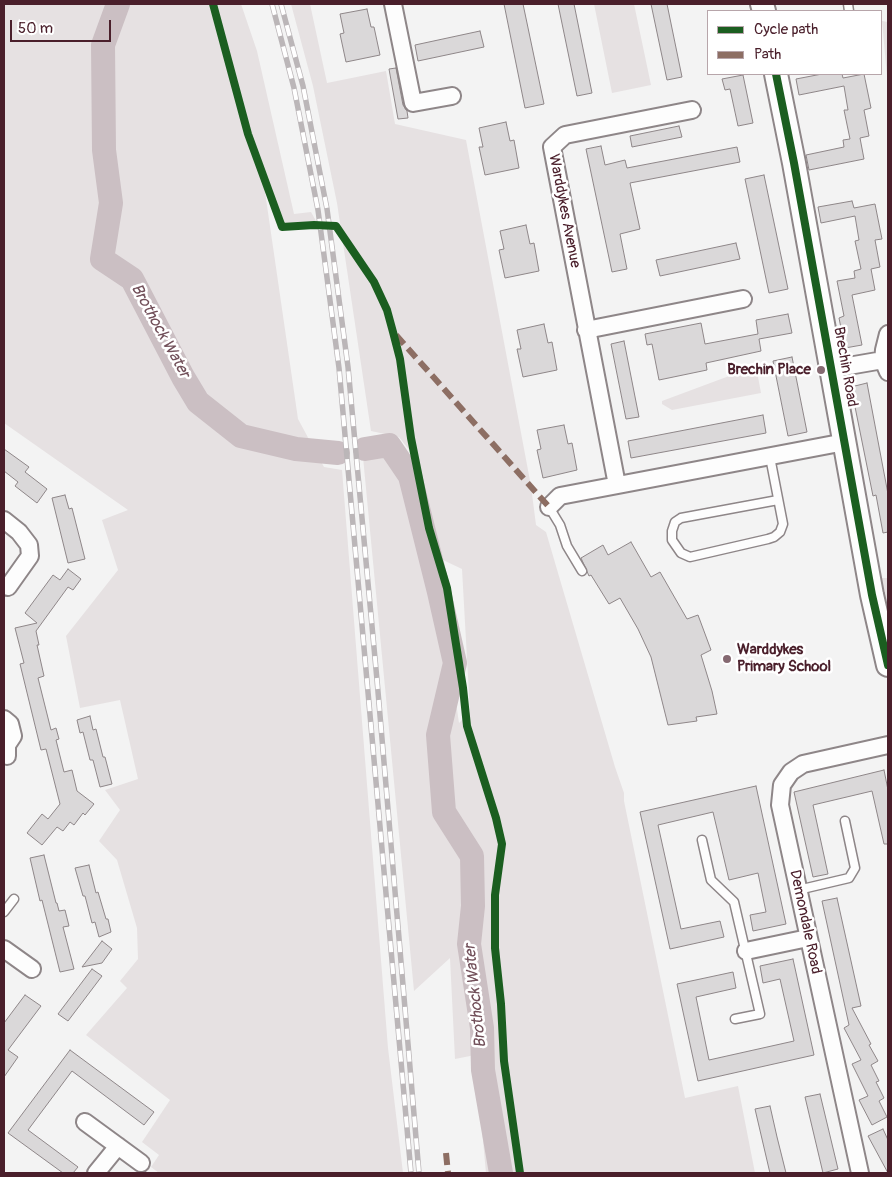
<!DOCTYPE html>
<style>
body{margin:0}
#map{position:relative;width:892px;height:1177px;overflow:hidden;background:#f3f3f3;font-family:Pangolin,sans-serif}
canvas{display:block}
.frame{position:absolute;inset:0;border:5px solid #4a1f2b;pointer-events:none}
.legend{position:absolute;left:707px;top:10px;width:175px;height:65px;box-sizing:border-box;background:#fff;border:1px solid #b7a5aa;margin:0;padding:6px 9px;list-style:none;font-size:15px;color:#4a1f2b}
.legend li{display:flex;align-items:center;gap:10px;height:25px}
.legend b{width:25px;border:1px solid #b7a5aa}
.scale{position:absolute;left:10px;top:20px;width:101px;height:22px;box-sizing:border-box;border:2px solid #4a1f2b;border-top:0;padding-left:6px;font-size:15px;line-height:18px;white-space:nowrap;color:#4a1f2b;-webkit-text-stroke:4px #fff;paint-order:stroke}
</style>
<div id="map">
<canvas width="892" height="1177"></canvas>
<div class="frame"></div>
<ul class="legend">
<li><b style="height:6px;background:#1b5e20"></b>Cycle path</li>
<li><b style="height:6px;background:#8d6e63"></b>Path</li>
</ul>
<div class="scale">50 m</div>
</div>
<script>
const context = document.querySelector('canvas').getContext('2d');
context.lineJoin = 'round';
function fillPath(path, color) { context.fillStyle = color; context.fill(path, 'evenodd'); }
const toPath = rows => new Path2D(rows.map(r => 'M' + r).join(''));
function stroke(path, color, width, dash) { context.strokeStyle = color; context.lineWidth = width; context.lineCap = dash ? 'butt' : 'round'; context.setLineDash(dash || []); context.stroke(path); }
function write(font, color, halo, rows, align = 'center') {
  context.font = font + ' Pangolin,sans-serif'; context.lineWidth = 5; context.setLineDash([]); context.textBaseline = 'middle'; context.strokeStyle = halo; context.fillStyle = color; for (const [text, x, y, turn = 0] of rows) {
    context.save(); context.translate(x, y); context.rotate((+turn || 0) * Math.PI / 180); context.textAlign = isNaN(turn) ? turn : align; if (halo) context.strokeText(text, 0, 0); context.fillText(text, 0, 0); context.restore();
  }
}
fillPath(toPath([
 [4,4,209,4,229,76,264,185,298,419,324,467,342,470,388,1048,403,1173,159,1173,151,1167,159,1155,142,1142,170,1100,86,1035,127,988,120,981,138,959,137,928,117,860,99,841,120,810,105,790,138,779,120,700,80,708,66,636,118,570,102,520,128,510,4,423],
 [216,4,241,4,257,51,294,214,311,212,316,221,284,224,248,128],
 [291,4,310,4,327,83,386,71,395,124,466,140,531,486,536,525,546,532,615,767,624,793,624,801,685,1098,738,1086,755,1173,486,1173,475,1055,455,1059,450,958,414,991,363,457,387,453,406,481,450,662,459,723,470,712,462,569,443,560,414,456,399,437,371,431,337,203,313,86],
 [594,4,634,4,651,85,612,93],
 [882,21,888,22,888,87],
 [756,366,761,393,672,410,662,404,662,401],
 [881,578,888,578,888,612]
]), '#e6e1e2');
stroke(toPath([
 [118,4,103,45,104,150,111,203,102,259,132,279,183,377,198,402,241,436,296,449,338,453],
 [365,449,389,445,410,476,439,592,455,663,438,735,444,812,472,856,473,906,469,944,482,1028,483,1070,501,1173]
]), '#cbbfc3', 24);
const building = toPath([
 [504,4,523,4,544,104,525,108,504,4],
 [558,4,574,4,592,93,577,96,558,4],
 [651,4,667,4,682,77,667,80,651,4],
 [367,9,371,27,374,27,380,55,346,62,340,34,344,33,340,14,367,9],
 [480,31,484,47,418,61,415,45,480,31],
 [396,68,403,105,407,111,408,118,398,119,389,69,396,68],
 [822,74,842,74,843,78,864,74,871,108,864,110,869,136,860,138,864,159,809,170,806,155,844,147,843,140,850,139,844,110,848,110,844,86,799,95,796,79,822,74],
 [743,75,753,123,738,126,730,89,725,90,722,79,743,75],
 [506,122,510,141,514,140,519,168,485,175,479,147,483,147,479,128,506,122],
 [679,126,682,137,632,147,630,136,679,126],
 [601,146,605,165,625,160,627,168,737,147,740,162,630,183,640,229,620,234,627,269,612,272,586,149,601,146],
 [764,175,788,289,769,293,745,179,764,175],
 [852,201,854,208,875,204,882,239,875,240,880,267,871,269,875,290,852,295,862,345,845,348,839,318,844,316,837,281,855,278,854,271,861,269,855,241,859,240,855,216,821,223,818,207,852,201],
 [526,225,530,244,534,243,539,271,505,278,499,250,504,249,500,231,526,225],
 [736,243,740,259,660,276,656,260,736,243],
 [788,314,792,333,759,339,761,351,706,363,707,370,659,380,652,344,647,345,645,334,701,323,705,344,758,334,756,320,788,314],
 [544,324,548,343,552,342,557,370,523,377,517,349,521,349,517,330,544,324],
 [624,341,639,417,626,419,611,344,624,341],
 [792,357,807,432,788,436,773,361,792,357],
 [867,383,888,494,888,532,883,533,876,495,873,496,851,387,867,383],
 [763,415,766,433,631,458,628,441,763,415],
 [564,425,568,444,572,443,577,470,543,478,537,450,541,449,537,430,564,425],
 [4,449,29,467,25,472,47,489,37,503,15,486,18,482,4,471,4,449],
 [65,495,69,509,72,508,85,559,68,563,52,498,65,495],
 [631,542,651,577,660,572,687,619,698,615,711,650,701,655,712,691,717,714,696,717,697,721,668,725,651,657,638,629,620,598,609,604,591,575,589,576,581,558,603,545,608,555,631,542],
 [68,569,81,579,73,590,68,587,36,631,39,645,37,645,44,676,38,678,51,730,56,728,59,739,56,740,64,772,72,770,77,791,94,804,85,815,83,813,74,825,70,822,63,831,57,827,42,845,27,833,42,814,48,819,60,804,46,749,41,750,20,664,24,663,15,628,37,623,25,613,53,575,60,580,68,569],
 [90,716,93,730,96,729,103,757,105,757,112,784,100,787,93,760,90,760,83,732,80,733,77,720,90,716],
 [884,770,888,790,888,844,884,844,872,791,813,805,828,874,813,877,794,792,884,770],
 [756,786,786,924,753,931,750,915,766,912,758,873,729,880,713,812,658,825,681,929,720,921,724,937,670,949,640,812,756,786],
 [44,855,56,903,57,903,59,911,65,910,69,926,63,927,74,969,60,972,42,900,40,901,30,858,44,855],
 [89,865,96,893,98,892,106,919,108,919,111,932,99,937,95,922,92,923,85,896,83,896,75,868,89,865],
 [837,898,861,1006,852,1008,871,1044,869,1045,878,1061,871,1065,879,1081,876,1082,884,1098,879,1101,887,1117,872,1125,859,1100,868,1096,852,1064,861,1060,844,1028,849,1025,822,901,837,898],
 [102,941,112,949,102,963,82,967,102,941],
 [793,959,814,1055,698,1081,677,984,733,972,736,988,696,997,709,1060,794,1041,780,979,763,983,760,966,793,959],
 [92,969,102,976,68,1021,58,1014,92,969],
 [25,995,41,1006,8,1050,18,1057,4,1077,4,1023,25,995],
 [70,1050,154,1112,144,1125,72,1071,28,1130,78,1167,73,1173,63,1173,8,1133,70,1050],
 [820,1094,838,1169,823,1173,805,1097,820,1094],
 [770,1106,777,1137,786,1173,770,1173,769,1169,755,1109,770,1106],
 [883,1129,888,1140,888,1173,868,1136,883,1129]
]);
fillPath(building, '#dad8d9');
stroke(building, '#8e8688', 1);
const lane = toPath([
 [848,4,849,11],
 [770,457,783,524,780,532,774,537,768,539,690,557,681,553,672,540,672,531,675,522,681,518,778,500],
 [549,507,560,525,567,546,582,571],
 [702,840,711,880,734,902,760,1014,735,1019],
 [798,890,849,878,855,868,845,821],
 [4,912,14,899]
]);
const street = toPath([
 [393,4,413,103,452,96],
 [586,330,743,299],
 [888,334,884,350,883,360,888,372],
 [831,369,883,360],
 [617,485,552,147,565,135,692,110],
 [549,507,560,496,845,442],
 [4,520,19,532,29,545,30,556,8,587],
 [4,719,10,724,13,736,7,745,7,756],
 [4,949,32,969],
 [746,951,808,938],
 [85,1122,141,1163],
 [96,1173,118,1146],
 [860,1173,780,805,782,785,791,772,803,764,888,745]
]);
const secondary = toPath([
 [762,4,764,11],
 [776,74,794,163,872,595,888,665]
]);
stroke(lane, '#8e8688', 11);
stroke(street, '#8e8688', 20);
stroke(secondary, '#8e8688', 26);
stroke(lane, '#fdfdfd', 8);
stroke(street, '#fdfdfd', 16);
stroke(secondary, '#fdfdfd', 22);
const rail = toPath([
 [272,4,294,88,318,210,339,368,411,1173],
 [281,4,303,86,327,209,348,367,377,680,419,1173]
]);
stroke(rail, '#bbb6b8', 5.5);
stroke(rail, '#fff', 4, [11]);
stroke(toPath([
 [396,335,549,507],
 [446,1153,448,1173]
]), '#8d6e63', 6, [12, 6]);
stroke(toPath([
 [213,4,248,134,282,227,314,225,336,226,374,282,387,310,393,332,400,359,411,438,429,528,447,588,463,688,467,726,496,818,502,844,495,895,495,948,501,1004,504,1061,520,1173],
 [776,74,794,163,872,595,888,665]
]), '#1b5e20', 8);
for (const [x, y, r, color] of [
 [821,370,5,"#856971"],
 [727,659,5,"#856971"]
]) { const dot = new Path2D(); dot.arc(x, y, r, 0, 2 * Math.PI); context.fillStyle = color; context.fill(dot); stroke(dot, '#fff', 2); }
write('15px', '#4a1f2b', '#fff', [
 ["Warddykes Avenue",564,211,79],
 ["Brechin Road",845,367,80],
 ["Demondale Road",805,922,78]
]);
write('bold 15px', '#4a1f2b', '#fff', [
 ["Brechin Place",811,370],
 ["Warddykes",737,650,"left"],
 ["Primary School",737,667,"left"]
], 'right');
write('italic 16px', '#714f59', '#fff', [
 ["Brothock Water",160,331,61],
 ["Brothock Water",476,996,-96]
]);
</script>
